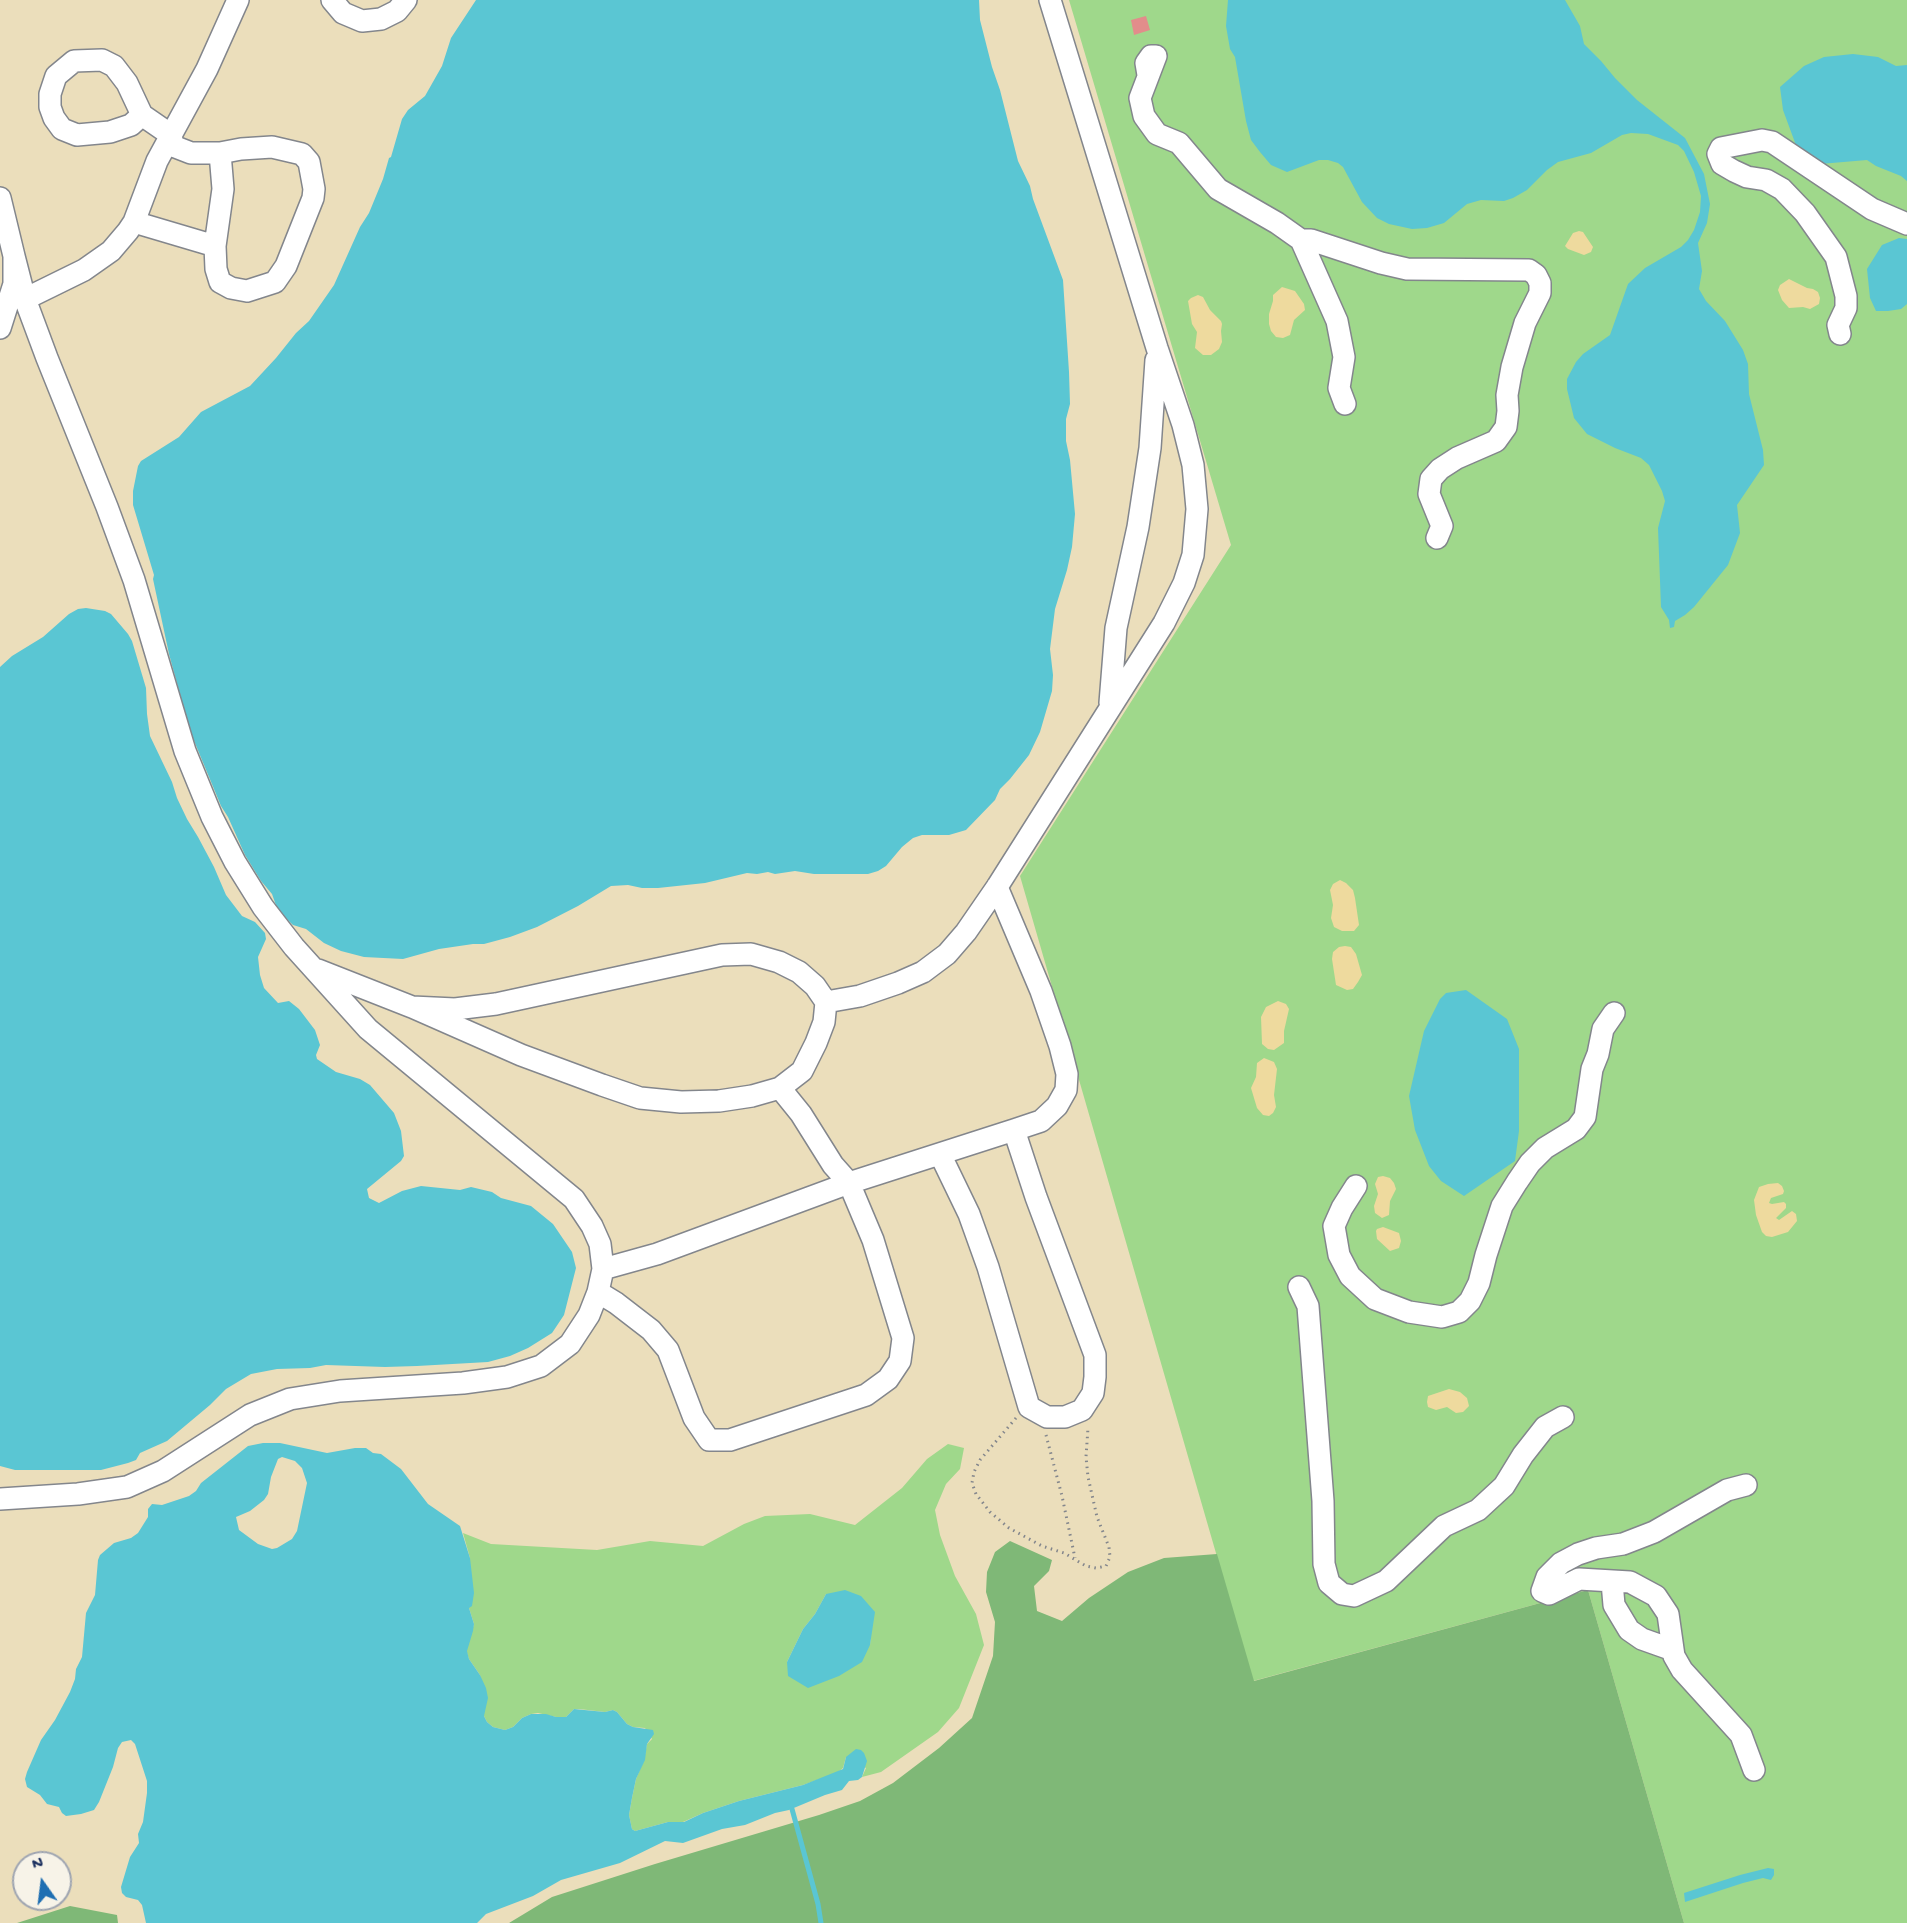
<!DOCTYPE html>
<style>
body{margin:0}
#map{position:relative;width:1907px;height:1923px;overflow:hidden;background:#ebdebb;font-family:"Gochi Hand",sans-serif}
canvas{display:block}
.north{position:absolute;left:12px;top:1851px;width:60px;height:60px;box-sizing:border-box;background:#f7f3e8;border:2px solid #9fa5b1;border-radius:50%;rotate:346deg;font-size:16px;font-weight:700;line-height:24px;text-align:center;color:#1b2f5e}
.north::after{content:'';display:block;margin:auto;width:21px;height:27px;background:#1f6fb2;clip-path:polygon(50% 0,100% 100%,50% 72%,0 100%)}
</style>
<div id="map">
<canvas width="1907" height="1923"></canvas>
<div class="north">N</div>
</div>
<script>
const context = document.querySelector('canvas').getContext('2d');
context.lineJoin = 'round';
function fillPath(path, color) { context.fillStyle = color; context.fill(path, 'evenodd'); }
const toPath = rows => new Path2D(rows.map(r => 'M' + r).join(''));
function stroke(path, color, width, dash) { context.strokeStyle = color; context.lineWidth = width; context.lineCap = dash ? 'butt' : 'round'; context.setLineDash(dash || []); context.stroke(path); }
fillPath(toPath([
 [1069,0,1907,0,1907,1923,1684,1923,1588,1590,1253,1681,1020,876,1231,545],
 [948,1444,964,1448,960,1469,946,1484,935,1510,940,1535,955,1576,976,1614,984,1645,959,1708,938,1732,881,1772,862,1777,866,1768,846,1757,843,1768,837,1773,803,1785,739,1801,703,1813,683,1822,668,1822,635,1831,632,1829,629,1815,632,1798,636,1779,644,1760,647,1744,652,1739,645,1728,633,1727,627,1724,617,1712,613,1710,605,1712,579,1709,574,1709,566,1717,556,1717,538,1713,531,1714,522,1718,513,1727,505,1730,493,1727,487,1722,484,1716,480,1675,469,1659,466,1650,474,1624,469,1608,470,1558,463,1533,491,1544,597,1550,650,1541,703,1546,744,1524,765,1516,810,1514,855,1525,902,1488,927,1459],
 [826,1594,871,1633,870,1645,787,1662,803,1629,815,1614]
]), '#9fd88b');
fillPath(toPath([
 [1010,1541,1052,1560,1049,1571,1034,1586,1037,1611,1062,1621,1089,1598,1128,1572,1164,1558,1217,1554,1254,1681,1588,1590,1684,1923,509,1923,552,1897,655,1864,819,1815,860,1801,893,1783,939,1748,972,1718,993,1656,995,1622,986,1592,987,1572,995,1552],
 [70,1906,117,1915,118,1923,17,1923]
]), '#7fb877');
fillPath(toPath([
 [1579,231,1583,232,1593,247,1591,252,1584,255,1568,249,1565,246,1573,233],
 [1789,279,1807,288,1813,289,1818,292,1820,298,1819,304,1810,309,1803,307,1789,308,1782,300,1778,290,1780,285],
 [1282,287,1295,291,1304,304,1305,310,1294,320,1290,335,1283,338,1276,337,1271,331,1269,324,1269,314,1273,301,1273,295],
 [1198,295,1203,297,1210,310,1221,321,1222,324,1221,331,1222,342,1219,349,1211,355,1203,355,1195,348,1197,332,1192,324,1188,301,1191,298],
 [1340,880,1346,883,1353,890,1355,898,1359,925,1354,931,1342,931,1334,927,1331,918,1333,905,1330,890,1333,884],
 [1345,946,1351,947,1356,954,1362,975,1358,982,1353,989,1347,990,1336,985,1332,959,1333,952,1339,947],
 [1278,1001,1286,1004,1289,1009,1284,1031,1284,1043,1274,1050,1268,1049,1262,1044,1261,1017,1266,1007],
 [1264,1058,1274,1062,1277,1069,1274,1095,1276,1107,1273,1113,1269,1116,1263,1115,1257,1108,1251,1088,1256,1077,1257,1063],
 [1383,1176,1390,1178,1394,1183,1396,1189,1390,1201,1389,1215,1382,1218,1375,1213,1374,1206,1378,1194,1375,1184,1378,1177],
 [1778,1183,1782,1186,1784,1191,1783,1194,1771,1198,1769,1203,1772,1204,1784,1202,1786,1204,1786,1208,1776,1218,1779,1220,1792,1211,1796,1214,1797,1221,1788,1232,1772,1237,1766,1236,1762,1232,1756,1215,1754,1200,1759,1187,1768,1184],
 [1383,1227,1399,1233,1401,1241,1399,1248,1390,1251,1377,1239,1376,1231,1377,1229],
 [1449,1389,1460,1392,1467,1398,1469,1406,1463,1412,1456,1413,1447,1407,1436,1410,1428,1407,1427,1402,1428,1396]
]), '#eeda9e');
fillPath(toPath([
 [476,0,979,0,980,20,992,67,1000,90,1018,161,1030,186,1033,199,1063,280,1069,372,1070,404,1066,419,1066,441,1070,460,1075,514,1072,547,1067,570,1055,609,1050,649,1053,675,1052,691,1040,732,1029,755,1010,779,1000,789,995,800,966,830,949,835,922,835,913,838,902,847,886,866,878,871,868,874,814,874,795,871,775,874,768,872,757,874,747,873,705,883,658,888,642,888,628,885,611,886,578,906,537,927,510,937,484,944,473,944,439,949,403,959,364,957,341,951,324,943,306,929,293,925,278,911,272,894,261,881,245,855,228,817,221,806,190,731,169,654,153,579,154,575,133,505,133,491,138,466,141,461,179,437,201,412,250,386,276,358,296,333,309,321,334,285,360,227,369,213,383,179,389,158,391,157,402,119,408,110,425,96,442,66,451,38],
 [1228,0,1565,0,1580,26,1584,44,1601,61,1615,78,1637,100,1685,138,1704,174,1710,204,1707,223,1698,243,1702,271,1699,289,1706,301,1725,321,1743,350,1748,364,1749,394,1763,450,1764,465,1737,505,1740,533,1728,565,1694,607,1685,615,1675,621,1674,627,1670,628,1669,620,1661,607,1658,528,1665,501,1662,491,1649,465,1641,458,1615,448,1587,434,1574,418,1567,389,1567,379,1576,362,1583,354,1610,335,1628,284,1645,268,1681,247,1688,240,1694,230,1700,212,1701,196,1694,172,1684,151,1678,145,1648,134,1631,133,1622,135,1591,153,1558,162,1547,170,1527,190,1513,198,1504,201,1481,200,1467,204,1444,223,1427,228,1412,229,1389,224,1377,218,1362,202,1343,167,1338,163,1328,160,1319,160,1287,172,1271,165,1260,152,1251,140,1246,121,1235,57,1230,49,1226,26],
 [1853,54,1878,57,1896,66,1907,65,1907,181,1901,176,1876,166,1867,160,1820,164,1797,148,1783,110,1780,87,1804,66,1824,57],
 [1899,238,1907,239,1907,304,1901,309,1888,311,1876,311,1870,298,1867,269,1882,245],
 [86,608,105,611,111,614,128,634,132,641,146,688,147,714,150,736,172,782,177,798,187,819,198,837,214,867,226,895,242,916,255,922,265,933,266,939,258,957,260,975,264,988,278,1003,289,1001,299,1009,315,1030,320,1045,316,1055,317,1059,336,1072,360,1079,370,1085,394,1113,401,1131,404,1156,401,1161,367,1189,369,1198,379,1203,402,1191,421,1186,460,1190,471,1187,492,1192,501,1198,531,1206,553,1224,572,1252,576,1268,564,1315,552,1333,528,1348,510,1356,488,1362,417,1366,385,1367,326,1365,310,1368,277,1369,251,1374,226,1389,210,1405,167,1441,140,1453,136,1460,128,1463,101,1470,15,1470,0,1466,0,667,12,656,43,637,69,614,78,609],
 [1466,990,1507,1019,1519,1049,1519,1131,1515,1161,1464,1196,1441,1181,1429,1166,1415,1130,1409,1096,1424,1031,1440,999,1446,993],
 [263,1443,280,1443,327,1453,355,1448,366,1448,373,1453,381,1454,401,1469,428,1504,460,1526,470,1558,474,1593,472,1606,469,1608,474,1624,473,1631,467,1651,469,1659,480,1675,486,1688,488,1698,484,1716,487,1722,493,1727,505,1730,513,1727,522,1718,531,1714,546,1714,556,1717,566,1717,574,1709,605,1712,613,1710,617,1712,627,1724,633,1727,653,1730,654,1734,647,1744,645,1760,636,1779,632,1798,629,1815,632,1829,635,1831,668,1822,684,1822,703,1813,739,1801,803,1785,843,1769,846,1757,856,1749,861,1750,864,1753,867,1761,862,1777,858,1780,849,1781,842,1790,825,1795,789,1810,775,1813,745,1825,722,1829,683,1843,665,1841,620,1863,561,1880,533,1896,486,1914,477,1923,146,1923,142,1905,138,1900,126,1897,122,1893,121,1887,130,1857,139,1843,138,1834,143,1822,147,1793,147,1781,135,1744,131,1740,122,1742,118,1748,113,1767,99,1802,94,1810,81,1814,66,1816,62,1813,59,1807,47,1804,40,1795,27,1787,25,1779,27,1772,41,1740,55,1720,70,1692,75,1679,76,1669,82,1657,86,1613,95,1595,98,1560,100,1555,114,1543,131,1538,138,1533,148,1517,148,1509,152,1504,162,1505,189,1496,196,1491,201,1483,248,1446],
 [282,1457,295,1461,302,1468,307,1483,297,1531,292,1539,277,1548,272,1549,258,1544,239,1530,236,1517,250,1511,264,1500,268,1494,271,1477,278,1459],
 [845,1590,861,1596,875,1612,870,1645,862,1662,839,1676,808,1688,788,1676,787,1662,803,1629,815,1614,826,1594],
 [1768,1868,1774,1869,1774,1875,1771,1880,1763,1878,1743,1883,1685,1902,1684,1893,1740,1875]
]), '#5ac6d3');
stroke(toPath([
 [792,1809,818,1904,821,1923]
]), '#5ac6d3', 5);
fillPath(toPath([
 [1146,16,1150,30,1134,35,1131,20]
]), '#e28d8b');
const minor = toPath([
 [332,0,343,13,362,21,381,19,397,11,406,0],
 [1148,75,1146,63,1151,56,1156,56,1140,98,1144,116,1157,134,1179,143,1218,189,1277,223,1301,240,1337,321,1344,357,1339,388,1345,404],
 [0,198,14,256,14,284,0,328],
 [134,222,215,246,216,269,220,282,231,288,247,291,275,282,286,266,313,198,314,189,309,162,302,154,272,147,241,149,220,153,191,153,173,146,171,135,142,115,127,83,114,66,102,60,74,61,56,76,50,94,50,107,54,118,62,129,77,135,110,132,131,125,142,115],
 [1301,240,1311,240,1381,263,1407,269,1529,270,1536,275,1540,283,1540,293,1525,323,1512,367,1507,395,1508,411,1506,427,1496,441,1457,458,1440,469,1431,479,1429,494,1442,526,1437,538],
 [215,246,223,189,220,153],
 [25,299,84,270,111,251,128,231,134,222,157,161,207,69,238,0],
 [1840,334,1838,325,1846,308,1846,296,1836,257,1805,213,1782,189,1766,180,1747,177,1734,171,1722,164,1718,154,1721,148,1762,140,1772,142,1872,209,1907,224],
 [1110,703,1116,628,1138,527,1150,448,1156,360],
 [318,970,412,1007,455,1009,496,1004,722,955,751,954,779,962,799,972,815,986,826,1002,824,1022,816,1043,802,1071,780,1088,752,1096,719,1101,681,1102,640,1098,602,1085,521,1055,412,1007],
 [826,1002,860,996,898,983,923,972,947,954,966,932,997,887,1164,623,1184,583,1193,555,1197,509,1193,465,1183,425,1157,348,1050,0],
 [940,1154,969,1214,988,1267,1029,1407,1047,1417,1065,1417,1082,1410,1093,1393,1095,1377,1095,1355,1036,1197,1014,1130],
 [1356,1186,1342,1208,1334,1226,1339,1255,1350,1276,1375,1299,1409,1312,1442,1317,1459,1312,1470,1301,1479,1283,1486,1255,1502,1206,1517,1182,1530,1163,1545,1148,1576,1129,1585,1117,1592,1069,1598,1054,1603,1029,1614,1013],
 [603,1269,657,1254,849,1183,1014,1130,1041,1121,1057,1106,1066,1090,1067,1074,1060,1046,1041,991,997,887],
 [1299,1287,1308,1306,1323,1501,1324,1564,1329,1583,1342,1594,1354,1596,1386,1581,1444,1526,1478,1510,1504,1486,1523,1455,1545,1427,1563,1417],
 [598,1292,616,1303,651,1330,668,1350,694,1418,709,1440,730,1440,866,1395,888,1379,900,1361,903,1338,873,1240,849,1183,833,1165,801,1114,780,1088],
 [1746,1485,1727,1490,1654,1532,1623,1544,1596,1548,1578,1554,1561,1563,1547,1577,1542,1591,1549,1594,1579,1579,1630,1582,1656,1596,1668,1614,1674,1656,1682,1670,1741,1735,1754,1770],
 [0,1499,78,1494,127,1487,163,1471,250,1415,290,1399,340,1391,463,1383,507,1377,541,1366,570,1344,589,1315,598,1292,603,1269,600,1244,592,1226,574,1199,368,1029,294,947,263,907,235,862,212,817,185,751,134,580,107,507,47,358,25,299,14,256],
 [1612,1582,1614,1605,1629,1630,1642,1639,1673,1650]
]);
stroke(minor, '#83868c', 24);
stroke(toPath([
 [1016,1418,980,1460,974,1472,972,1483,976,1494,990,1512,1009,1528,1042,1546,1064,1553,1086,1566,1096,1568,1106,1566,1110,1557,1109,1547,1097,1517,1088,1477,1086,1457,1088,1428],
 [1046,1435,1062,1496,1075,1558]
]), '#83868c', 3, [1.5, 4.5]);
stroke(minor, '#fff', 21);
</script>
